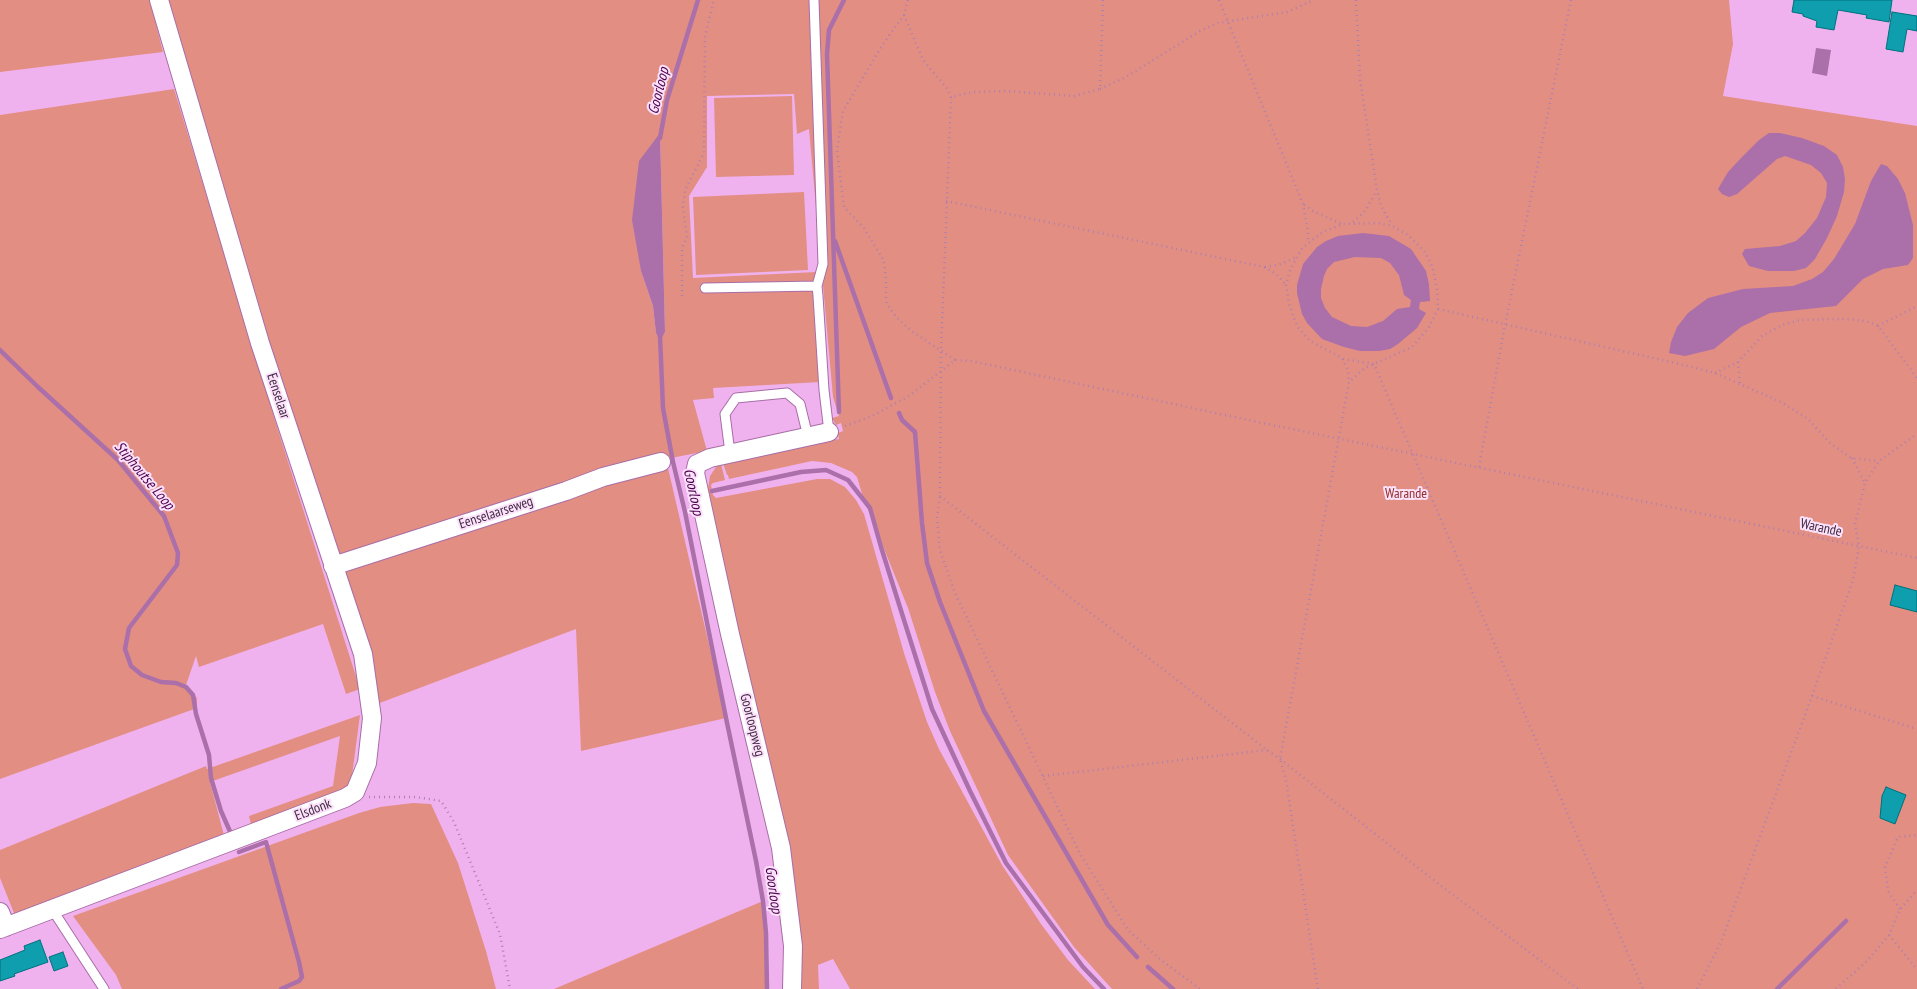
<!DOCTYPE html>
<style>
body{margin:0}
canvas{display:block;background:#f0b2ee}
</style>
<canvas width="1917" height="989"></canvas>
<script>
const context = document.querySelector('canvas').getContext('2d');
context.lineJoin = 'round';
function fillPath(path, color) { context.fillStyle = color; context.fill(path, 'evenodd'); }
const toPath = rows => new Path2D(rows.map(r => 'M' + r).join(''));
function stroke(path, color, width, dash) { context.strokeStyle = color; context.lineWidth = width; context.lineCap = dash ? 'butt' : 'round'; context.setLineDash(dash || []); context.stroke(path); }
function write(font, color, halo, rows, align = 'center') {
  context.font = font + ' "PT Sans Narrow",sans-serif'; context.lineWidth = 4; context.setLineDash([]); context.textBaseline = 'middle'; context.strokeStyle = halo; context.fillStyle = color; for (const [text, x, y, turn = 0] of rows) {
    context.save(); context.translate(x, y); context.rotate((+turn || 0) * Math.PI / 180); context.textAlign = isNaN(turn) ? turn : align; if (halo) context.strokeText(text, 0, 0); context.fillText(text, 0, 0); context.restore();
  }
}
fillPath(toPath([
 [0,0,150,0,163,52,0,72],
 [167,0,1729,0,1733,44,1723,96,1917,126,1917,989,1112,989,1074,947,1008,855,950,731,935,692,908,608,863,497,857,477,852,472,831,463,812,461,729,479,728,475,727,475,723,463,839,439,838,433,843,431,841,423,836,425,832,418,839,416,833,397,809,129,797,134,794,94,707,96,707,167,689,196,693,278,816,272,820,382,713,388,714,398,693,400,707,451,666,459,351,556,339,555,332,549,222,191],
 [660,133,665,332,660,340,656,333,653,306,641,271,640,258],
 [174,89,277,427,360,689,346,694,323,624,199,667,196,656,186,685,197,698,197,708,0,779,0,115],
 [792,96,794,175,716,177,714,98],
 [804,192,808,270,696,275,693,197],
 [721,464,725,480,713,483,711,485,713,495,716,498,817,479,830,479,845,487,856,500,864,514,904,653,927,722,939,749,1002,865,1041,924,1068,960,1095,989,850,989,833,959,818,965,819,989,800,989,753,696,707,495,710,476,716,467],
 [668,468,726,718,581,751,576,629,377,704,344,573,352,564,568,493],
 [360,715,351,783,347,795,253,833,249,816,333,786,340,736,210,782,226,843,16,918,0,878,0,850,206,766,207,769],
 [413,803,431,804,458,863,486,951,496,989,122,989,116,975,73,916,359,813,380,807],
 [763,901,766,933,767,989,554,989]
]), '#e38e83');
fillPath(toPath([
 [1816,48,1831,50,1827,76,1812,73],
 [660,133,665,332,660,341,656,333,653,306,641,271,632,220,639,161],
 [1769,133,1780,133,1802,138,1824,146,1837,155,1843,167,1845,179,1844,192,1837,216,1827,238,1815,259,1806,268,1794,271,1768,271,1749,266,1742,254,1745,249,1780,246,1796,241,1805,233,1817,218,1826,197,1827,183,1821,173,1811,165,1785,156,1777,159,1737,194,1729,197,1722,194,1718,189,1728,172,1741,158,1759,140],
 [1881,164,1887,166,1898,179,1905,193,1913,225,1913,258,1908,265,1883,269,1863,279,1836,306,1770,313,1741,327,1714,349,1685,356,1669,353,1671,342,1677,327,1688,313,1708,298,1743,289,1793,286,1812,279,1823,272,1834,259,1855,224,1871,181],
 [1363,233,1389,236,1411,249,1426,271,1429,284,1430,301,1420,302,1419,309,1426,313,1417,328,1398,344,1390,349,1379,351,1360,351,1344,347,1322,339,1307,323,1302,314,1297,293,1297,285,1303,264,1317,247,1326,241,1338,236],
 [1355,257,1381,258,1390,263,1399,275,1404,295,1411,300,1410,307,1397,309,1383,321,1367,327,1351,326,1332,317,1325,308,1321,298,1321,289,1324,276,1327,269,1334,262]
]), '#ab70aa');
stroke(toPath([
 [660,138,667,100,698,0],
 [835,241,891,398],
 [660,336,663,408,673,462,685,512,726,718,756,861,763,901,766,933,767,989],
 [0,350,38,387,118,460,164,516,178,553,177,565,129,628,125,649,131,666,142,675,161,682,176,683,186,687,193,695,196,714,209,755,211,778,221,811,232,836],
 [839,412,827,54,829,30,844,0],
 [899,413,902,420,915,432,922,523,927,563,940,602,984,711,1108,925,1137,957],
 [712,491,801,472,826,470,848,480,870,508,881,547,932,709,970,791,1006,863,1083,967,1104,989],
 [239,852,266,842,299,962,302,977,299,981,281,989],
 [1148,967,1173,989],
 [1777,989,1846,921]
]), '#ab70aa', 4.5);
const building = toPath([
 [1794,0,1892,0,1889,22,1866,18,1867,15,1838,10,1834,30,1816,27,1817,21,1803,16,1803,14,1792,12,1794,0],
 [1892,12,1917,16,1917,31,1907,29,1903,52,1886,49,1892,12],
 [1895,585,1917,591,1917,612,1890,605,1895,585],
 [1886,787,1906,795,1895,824,1880,818,1882,796,1886,787],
 [40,940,48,962,14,974,15,976,0,981,0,960,25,950,24,946,40,940],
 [63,952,68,966,54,971,49,957,63,952]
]);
fillPath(building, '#0e9eae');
stroke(building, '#01707c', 1);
const service = toPath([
 [814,0,823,264,817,286,818,296,824,390,829,432],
 [705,288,817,286],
 [730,453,725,414,736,398,787,393,800,404,808,437],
 [52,909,104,989]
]);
const minor = toPath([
 [333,566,566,491,603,477,661,462],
 [0,912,6,927],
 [0,929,345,798,355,792,367,763,372,718,363,654,260,343,159,0],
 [792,989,793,946,781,848,730,634,695,473,697,464,710,458,829,432]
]);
stroke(service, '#a86ea7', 11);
stroke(minor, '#a86ea7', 20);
stroke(toPath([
 [908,0,904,15,883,44,843,111,837,150,844,207,864,228,884,261,886,279,886,301,890,309,899,320,913,332,955,360],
 [1103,0,1100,89,1074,96,1007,91,973,92,951,97,941,350,940,496,937,518,940,550,954,591,1079,852,1128,930,1161,960,1200,989],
 [1219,0,1303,204,1308,232,1308,241],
 [1356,0,1360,79,1377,190,1381,206,1392,225],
 [904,15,923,60,948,90,951,97],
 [1100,89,1126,77,1200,31,1218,23,1287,12,1314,0],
 [946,201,1264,267,1276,274,1286,285],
 [1304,205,1313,211,1342,224],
 [1353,222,1366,210,1376,191],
 [1265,267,1278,265,1295,258],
 [682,296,682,247,687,238,683,207,685,190,704,153,705,36,714,0],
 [1438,309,1675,363,1715,373,1781,402,1808,419,1830,443,1851,458,1878,461],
 [1878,326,1917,306],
 [1343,359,1374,364,1643,989],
 [1738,362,1740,384],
 [1715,373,1738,362,1762,336,1782,325,1800,320,1844,319,1866,321,1878,326,1917,378],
 [845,426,872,416,909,396,955,360,971,361,1258,422,1917,558],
 [1852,458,1865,483],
 [1479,467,1505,325,1571,0],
 [940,496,1267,750,1280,759,1440,885,1578,989],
 [1812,696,1917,729],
 [1043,776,1267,750],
 [369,797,416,797,441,801,454,822,500,934,510,989],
 [1900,909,1888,891,1885,867,1898,837,1917,835],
 [1889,935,1915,967,1917,967],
 [1318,989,1286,780,1280,759,1349,382,1348,370,1342,358,1310,341,1297,326,1289,304,1286,285,1290,270,1302,248,1323,232,1343,224,1380,223,1392,226,1408,235,1425,252,1432,266,1437,288,1438,309,1429,327,1412,347,1365,368,1349,382],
 [1697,989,1721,942,1812,696,1853,580,1859,546,1855,524,1865,483,1879,461,1917,434],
 [1836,989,1868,960,1889,935,1900,909,1917,890]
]), '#af7fad', 2.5, [1, 4]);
stroke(service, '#fff', 9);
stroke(minor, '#fff', 18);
write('14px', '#412941', '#fbe1fa', [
 ["Eenselaar",278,396,72],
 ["Eenselaarseweg",496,513,-18],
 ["Warande",1821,528,12],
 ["Goorloopweg",752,725,76],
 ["Elsdonk",313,810,-21]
]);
write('14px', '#922c26', '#fbe1fa', [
 ["Warande",1406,494]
]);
write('italic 15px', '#4c004e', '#fbe1fa', [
 ["Goorloop",659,91,-76],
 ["Stiphoutse Loop",144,476,50],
 ["Goorloop",693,492,78],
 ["Goorloop",773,890,82]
]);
</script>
